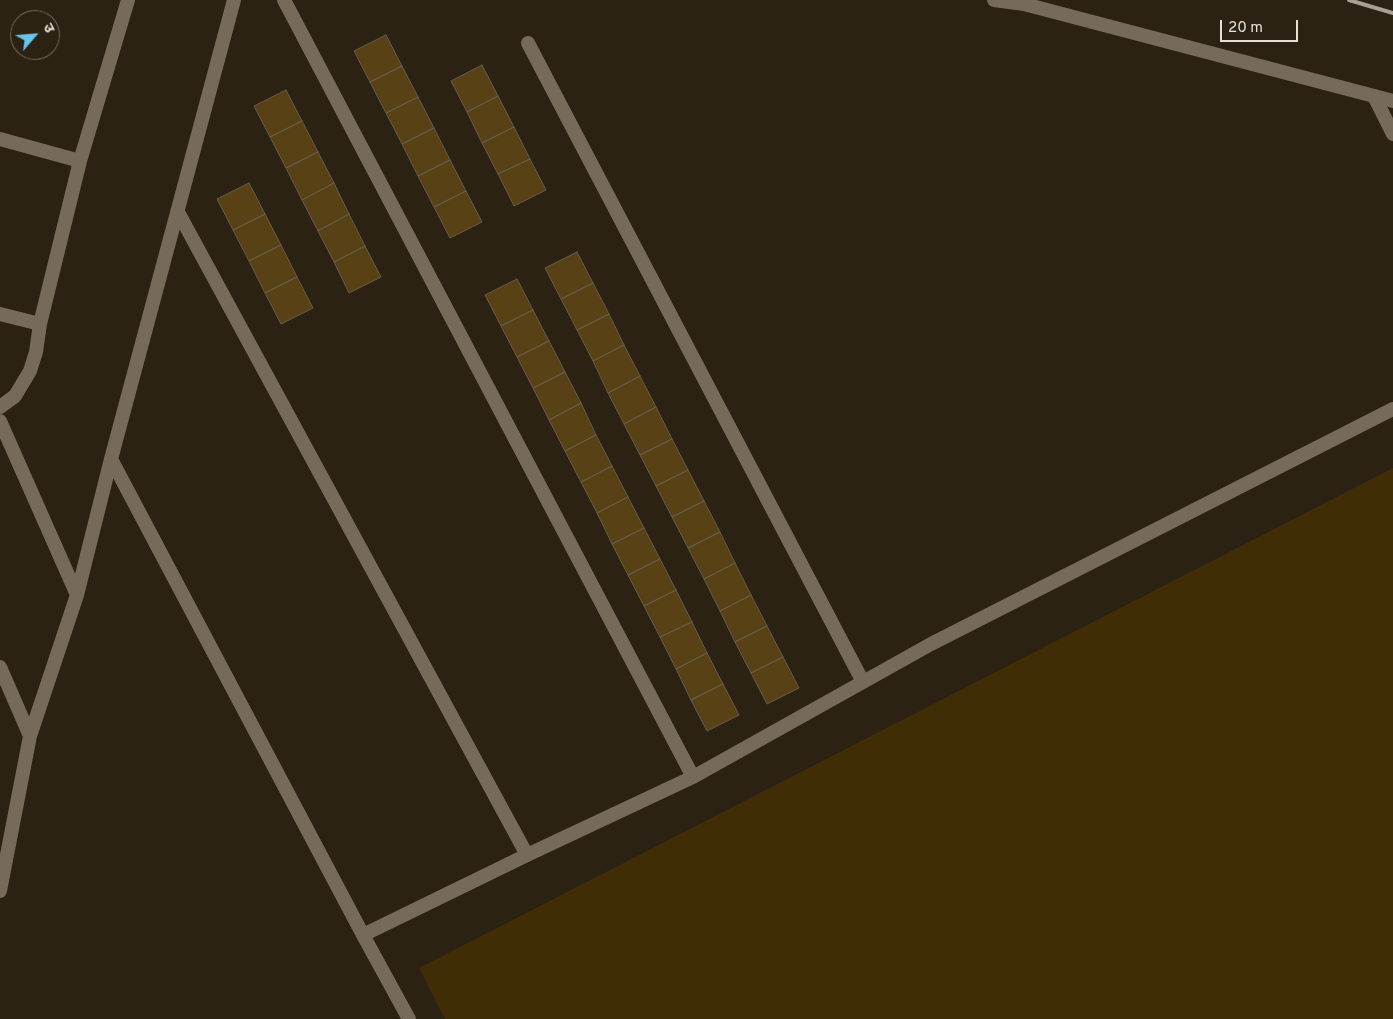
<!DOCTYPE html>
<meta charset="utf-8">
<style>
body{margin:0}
#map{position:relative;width:1393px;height:1019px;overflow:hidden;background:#2b2213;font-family:Overpass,"Noto Sans Devanagari",sans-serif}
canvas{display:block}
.north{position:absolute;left:10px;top:10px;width:50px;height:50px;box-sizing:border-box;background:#2b2213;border:1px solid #766e61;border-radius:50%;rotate:63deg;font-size:14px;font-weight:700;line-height:20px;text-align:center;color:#e6e0d6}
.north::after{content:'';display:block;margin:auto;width:18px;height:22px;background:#66c4ef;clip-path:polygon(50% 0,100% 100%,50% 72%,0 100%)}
.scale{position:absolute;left:1220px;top:20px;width:78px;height:22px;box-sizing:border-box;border:2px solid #e6e0d6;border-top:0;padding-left:6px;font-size:15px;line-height:18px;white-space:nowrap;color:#e6e0d6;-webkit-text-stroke:4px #2b2213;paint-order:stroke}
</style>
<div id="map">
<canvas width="1393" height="1019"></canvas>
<div class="north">उ</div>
<div class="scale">20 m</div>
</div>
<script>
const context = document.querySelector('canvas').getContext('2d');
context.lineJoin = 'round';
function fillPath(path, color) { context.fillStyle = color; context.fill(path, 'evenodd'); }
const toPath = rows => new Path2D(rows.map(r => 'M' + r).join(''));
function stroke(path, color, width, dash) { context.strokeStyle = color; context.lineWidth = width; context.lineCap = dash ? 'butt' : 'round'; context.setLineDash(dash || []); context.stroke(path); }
fillPath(toPath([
 [1393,468,1393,1019,445,1019,419,968]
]), '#412d05');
const building = toPath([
 [386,35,402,66,370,82,354,51,386,35],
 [482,65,498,96,467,112,451,81,482,65],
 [402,66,418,97,386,113,370,82,402,66],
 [286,90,302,121,270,137,254,106,286,90],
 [498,96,514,127,482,143,467,112,498,96],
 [418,97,434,128,402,144,386,113,418,97],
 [302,121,318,152,286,168,270,137,302,121],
 [514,127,530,159,498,174,482,143,514,127],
 [434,128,450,160,418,176,402,144,434,128],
 [318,152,334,183,302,200,286,168,318,152],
 [530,159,546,190,514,206,498,174,530,159],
 [450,160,466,191,434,207,418,176,450,160],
 [249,183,265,214,233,230,217,199,249,183],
 [334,183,349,214,318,231,302,200,334,183],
 [466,191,482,222,450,238,434,207,466,191],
 [265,214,281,245,249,261,233,230,265,214],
 [349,214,365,246,334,262,318,231,349,214],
 [281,245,297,277,265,293,249,261,281,245],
 [365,246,381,277,349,293,334,262,365,246],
 [577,252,593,283,561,299,545,268,577,252],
 [297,277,313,308,281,324,265,293,297,277],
 [517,279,533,310,501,326,485,295,517,279],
 [593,283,609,314,577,330,561,299,593,283],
 [533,310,549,341,517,357,501,326,533,310],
 [609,314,624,345,593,361,577,330,609,314],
 [549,341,565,372,533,388,517,357,549,341],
 [624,345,640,376,608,393,593,361,624,345],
 [565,372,581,403,549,420,533,388,565,372],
 [640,376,656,407,624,424,608,393,640,376],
 [581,403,596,435,565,451,549,420,581,403],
 [656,407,672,439,640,455,624,424,656,407],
 [596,435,612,466,581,482,565,451,596,435],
 [672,439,688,470,656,486,640,455,672,439],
 [612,466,628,497,597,513,581,482,612,466],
 [688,470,704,501,672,517,656,486,688,470],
 [628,497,644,528,612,544,597,513,628,497],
 [704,501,720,532,688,548,672,517,704,501],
 [644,528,660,559,628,575,612,544,644,528],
 [720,532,735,563,704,579,688,548,720,532],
 [660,559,676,590,644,606,628,575,660,559],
 [735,563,751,595,720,611,704,579,735,563],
 [676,590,692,622,660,637,644,606,676,590],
 [751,595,767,626,735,642,720,611,751,595],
 [692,622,707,653,676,669,660,637,692,622],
 [767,626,783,657,751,673,735,642,767,626],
 [707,653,723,684,691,700,676,669,707,653],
 [783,657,799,688,767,704,751,673,783,657],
 [723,684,739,715,707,731,691,700,723,684]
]);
fillPath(building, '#584115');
stroke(building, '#675d4c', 1);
stroke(toPath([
 [284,0,693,777],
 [528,43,863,682],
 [1374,96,1393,134],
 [0,139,80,161],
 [178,212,527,855],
 [0,314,40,324],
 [0,407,15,396,30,371,36,352,40,324,80,161,128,0],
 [0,421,77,595],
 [111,459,363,935,409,1019],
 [0,667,30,736],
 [0,891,30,736,77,595,111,459,234,0],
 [363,935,527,855,693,777,931,644,1393,409]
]), '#766b5a', 14);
stroke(toPath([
 [994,0,1024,4,1393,101]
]), '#766b5a', 14);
stroke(toPath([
 [1349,0,1393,13]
]), '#a7a094', 4);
</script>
